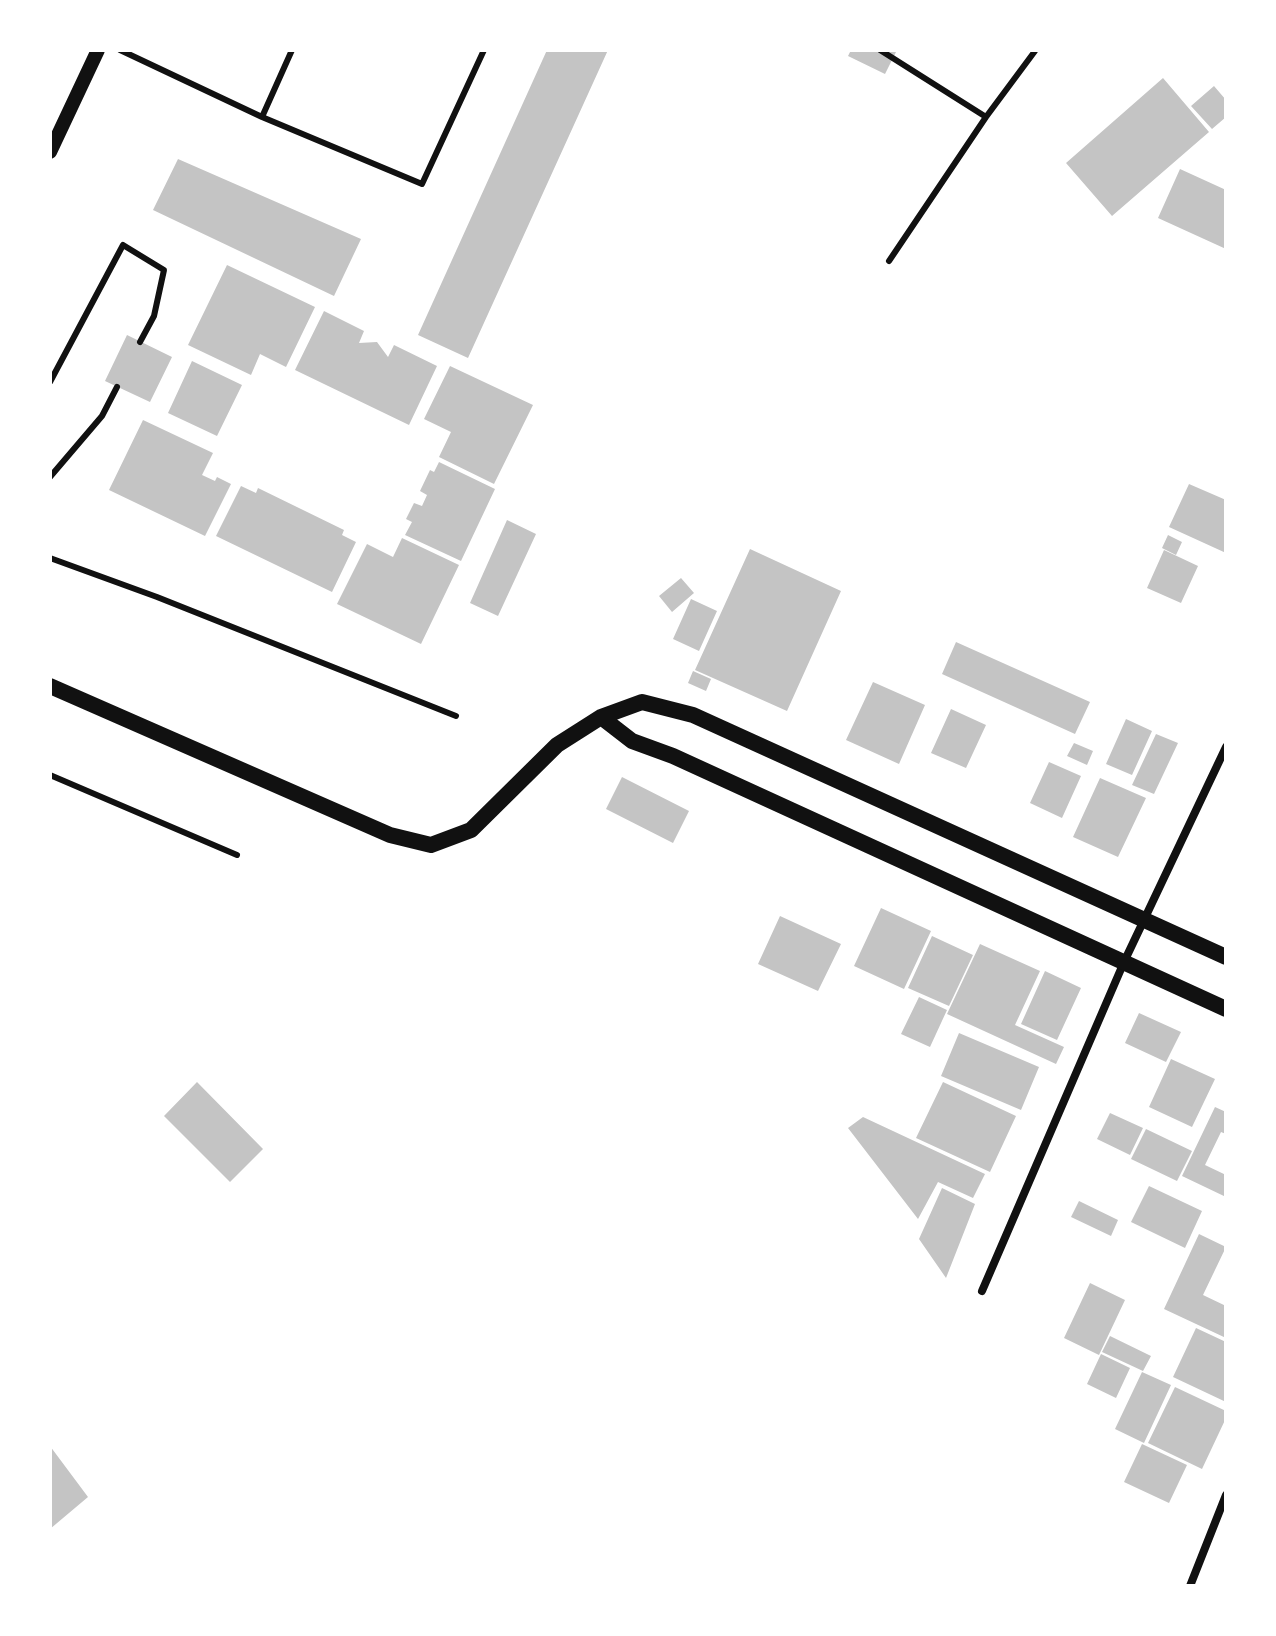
<!DOCTYPE html>
<style>
body{margin:0}
#map{position:relative;width:1276px;height:1636px;overflow:hidden;background:#fff;font-family:Karla,sans-serif}
canvas{display:block}
.frame{position:absolute;inset:0;border:52px solid #fff;pointer-events:none}
</style>
<div id="map">
<canvas width="1276" height="1636"></canvas>
<div class="frame"></div>
</div>
<script>
const context = document.querySelector('canvas').getContext('2d');
context.lineJoin = 'round';
function fillPath(path, color) { context.fillStyle = color; context.fill(path, 'evenodd'); }
const toPath = rows => new Path2D(rows.map(r => 'M' + r).join(''));
function stroke(path, color, width, dash) { context.strokeStyle = color; context.lineWidth = width; context.lineCap = dash ? 'butt' : 'round'; context.setLineDash(dash || []); context.stroke(path); }
fillPath(toPath([
 [547,50,608,50,468,358,418,335],
 [851,50,897,50,885,74,848,56],
 [1163,78,1209,132,1112,216,1066,163],
 [1214,86,1226,100,1226,117,1212,129,1191,106],
 [178,159,361,239,334,296,153,210],
 [1180,169,1226,190,1226,249,1158,218],
 [227,265,315,307,286,367,260,354,251,375,188,345],
 [324,311,364,331,359,343,377,342,388,357,394,345,437,366,409,425,295,370],
 [127,335,172,357,150,402,105,381],
 [192,361,242,385,217,436,168,413],
 [450,366,533,405,494,484,439,457,451,432,424,419],
 [143,420,213,453,202,475,215,481,217,477,231,484,205,536,109,490],
 [439,462,495,489,461,561,405,535,412,522,406,519,414,503,422,506,427,495,420,491,430,470,434,472],
 [1189,484,1226,500,1226,553,1169,527],
 [241,486,256,493,258,488,344,530,342,535,356,542,332,592,216,536],
 [507,520,536,534,498,616,470,603],
 [1168,535,1182,542,1176,555,1162,548],
 [402,538,459,565,421,644,337,604,367,544,393,557],
 [750,549,841,591,787,711,695,670],
 [1164,550,1198,566,1181,603,1147,588],
 [681,578,694,593,672,612,659,596],
 [691,599,717,611,699,651,673,639],
 [956,642,1090,702,1075,734,942,674],
 [693,671,711,679,706,691,688,683],
 [873,682,925,705,899,764,846,740],
 [951,709,986,725,966,768,931,753],
 [1126,719,1152,731,1132,775,1106,764],
 [1156,734,1178,743,1154,794,1132,785],
 [1074,743,1093,751,1087,765,1067,756],
 [1049,762,1081,776,1062,818,1030,803],
 [622,777,689,811,673,843,606,809],
 [1100,778,1146,798,1118,857,1073,837],
 [881,908,931,931,904,989,854,966],
 [780,916,841,944,818,991,758,964],
 [932,936,973,955,949,1006,908,988],
 [980,944,1040,971,1015,1025,1064,1047,1056,1064,947,1014],
 [1045,971,1081,988,1057,1040,1021,1024],
 [919,997,947,1010,930,1047,901,1034],
 [1139,1013,1181,1032,1166,1062,1125,1043],
 [959,1033,1039,1067,1021,1110,941,1076],
 [1171,1059,1215,1079,1192,1127,1149,1107],
 [197,1082,263,1149,230,1182,164,1116],
 [943,1082,1016,1116,990,1172,916,1138],
 [1215,1107,1226,1112,1226,1134,1221,1132,1205,1165,1226,1175,1226,1197,1182,1176],
 [1110,1113,1143,1128,1130,1155,1097,1139],
 [863,1117,985,1174,973,1198,938,1182,918,1219,848,1128],
 [1146,1129,1192,1151,1177,1181,1131,1159],
 [1149,1186,1202,1211,1185,1248,1131,1222],
 [942,1188,975,1204,946,1278,919,1239],
 [1079,1201,1118,1220,1111,1236,1071,1217],
 [1199,1234,1226,1247,1203,1295,1226,1306,1226,1338,1164,1309],
 [1090,1283,1125,1300,1099,1355,1064,1338],
 [1196,1328,1226,1342,1226,1402,1173,1377],
 [1110,1336,1151,1356,1143,1371,1102,1352],
 [1101,1354,1130,1368,1116,1398,1087,1384],
 [1142,1372,1171,1385,1144,1443,1115,1429],
 [1175,1387,1226,1411,1226,1418,1202,1469,1148,1443],
 [1142,1444,1187,1465,1169,1503,1124,1482],
 [50,1446,88,1497,50,1529]
]), '#c4c4c4');
stroke(toPath([
 [120,50,262,117,422,184,484,50],
 [880,50,986,117],
 [262,117,292,50],
 [889,261,986,117,1035,51],
 [50,382,123,245,164,270,154,316,140,342],
 [50,477,102,416,117,387],
 [50,558,157,597,456,716],
 [50,775,237,855]
]), '#111', 6);
stroke(toPath([
 [982,1291,1124,962,1226,747],
 [1190,1586,1226,1495]
]), '#111', 8);
stroke(toPath([
 [50,152,98,50]
]), '#111', 14);
stroke(toPath([
 [50,686,390,835,431,845,471,830,557,745,601,717,642,702,693,715,1226,957],
 [601,717,632,741,673,756,1226,1009]
]), '#111', 16);
</script>
